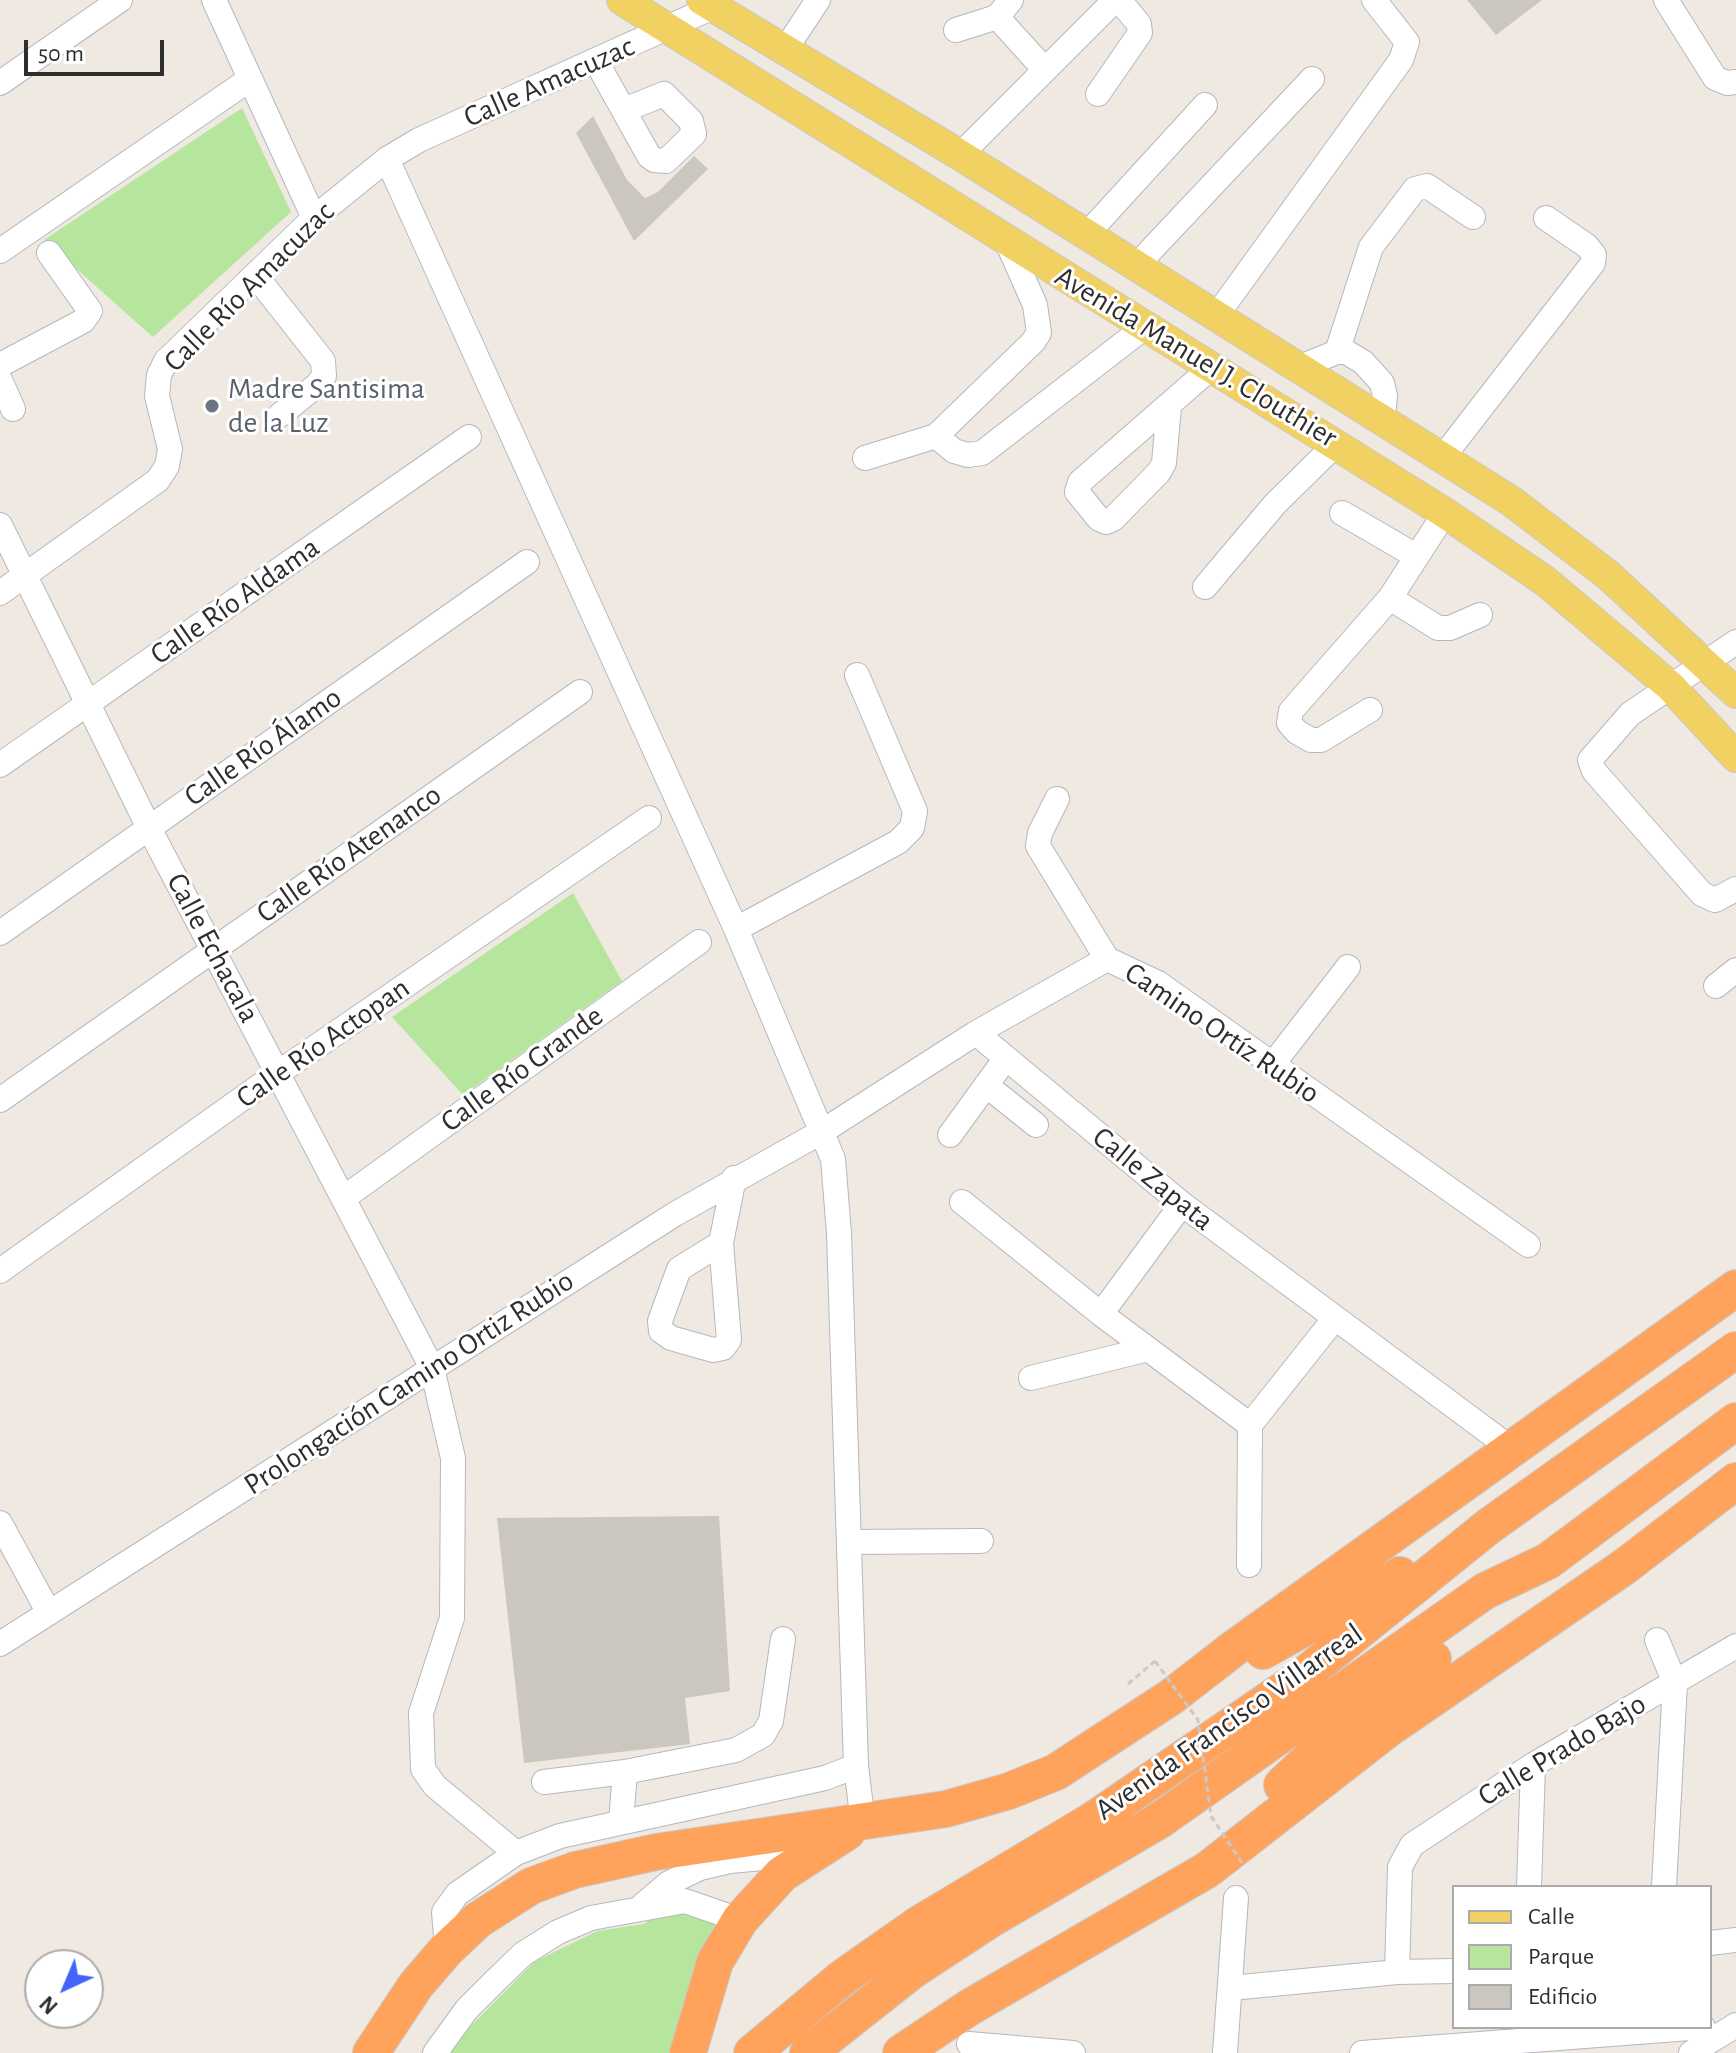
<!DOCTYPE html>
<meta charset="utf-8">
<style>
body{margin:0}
#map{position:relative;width:1736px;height:2053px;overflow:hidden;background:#efe9e1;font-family:"Alegreya Sans",sans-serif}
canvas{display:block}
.legend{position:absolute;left:1452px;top:1885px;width:260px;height:144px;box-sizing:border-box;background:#fff;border:2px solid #ababab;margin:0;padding:10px 14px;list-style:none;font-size:24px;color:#2e2e2e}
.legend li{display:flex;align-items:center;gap:16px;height:40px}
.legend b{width:40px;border:2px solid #ababab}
.north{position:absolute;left:24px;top:1949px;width:80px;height:80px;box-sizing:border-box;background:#fff;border:2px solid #ababab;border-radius:50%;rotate:224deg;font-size:22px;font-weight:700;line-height:32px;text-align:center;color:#2e2e2e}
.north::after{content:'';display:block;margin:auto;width:28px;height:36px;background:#4264fb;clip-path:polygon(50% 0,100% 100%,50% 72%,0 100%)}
.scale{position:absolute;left:24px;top:40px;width:140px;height:36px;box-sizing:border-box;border:4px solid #2e2e2e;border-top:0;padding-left:10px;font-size:24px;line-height:28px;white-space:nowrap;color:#2e2e2e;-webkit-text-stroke:6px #fff;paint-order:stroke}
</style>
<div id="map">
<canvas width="1736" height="2053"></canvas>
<ul class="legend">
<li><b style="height:10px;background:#f2d163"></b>Calle</li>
<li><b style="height:22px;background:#b6e59e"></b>Parque</li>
<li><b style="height:22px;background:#cbc7bf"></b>Edificio</li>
</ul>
<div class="north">N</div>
<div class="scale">50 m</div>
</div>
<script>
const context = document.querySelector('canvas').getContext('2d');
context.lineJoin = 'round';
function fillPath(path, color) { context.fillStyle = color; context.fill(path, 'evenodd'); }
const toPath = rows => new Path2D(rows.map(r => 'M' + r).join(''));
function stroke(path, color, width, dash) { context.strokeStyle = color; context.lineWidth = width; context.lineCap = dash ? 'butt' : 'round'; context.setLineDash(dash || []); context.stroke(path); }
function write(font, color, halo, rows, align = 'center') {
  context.font = font + ' "Alegreya Sans",sans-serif'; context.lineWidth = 6; context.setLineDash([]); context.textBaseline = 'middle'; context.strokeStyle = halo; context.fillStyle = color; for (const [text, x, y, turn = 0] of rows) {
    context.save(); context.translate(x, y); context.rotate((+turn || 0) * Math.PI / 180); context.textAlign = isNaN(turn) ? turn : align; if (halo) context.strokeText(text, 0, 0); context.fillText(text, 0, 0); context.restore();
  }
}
fillPath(toPath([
 [242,108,291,212,153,337,44,240],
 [573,893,622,981,463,1095,392,1017],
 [666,1906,716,1922,702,1950,673,2053,451,2053,461,2036,534,1962,597,1931,644,1924]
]), '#b6e59e');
fillPath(toPath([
 [1467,0,1542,0,1496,35],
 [593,116,627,180,645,198,658,192,694,156,708,169,634,241,576,133],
 [719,1516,730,1691,685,1698,690,1744,524,1763,497,1518]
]), '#cbc7bf');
const minor = toPath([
 [214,0,314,218],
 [1666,0,1715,78,1727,83,1736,82],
 [997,17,1045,70],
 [956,30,997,17,1011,0],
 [785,50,818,0],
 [596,61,649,156,654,160,666,161,694,134,691,121,664,94,624,110],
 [0,83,120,0],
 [1098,94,1140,33,1139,24,1119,0],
 [960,155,1115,0],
 [387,159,736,929,833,1159,839,1233,856,1766,863,1823],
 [1087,234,1205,105],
 [0,251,250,79],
 [1137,265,1312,79],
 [255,275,323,361,324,376,317,385,280,415],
 [1217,315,1401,60,1407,42,1374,0],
 [1337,352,1371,247,1415,189,1427,186,1473,217],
 [0,365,83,321,90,311,49,253],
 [1300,367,1337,352,1346,352,1363,362,1382,383,1385,396,1383,418],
 [0,380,13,409],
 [1169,407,1164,463,1159,472,1113,519,1106,522,1099,519,1077,492,1080,482,1212,367],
 [936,436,954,451,968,455,982,453,1146,326],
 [1443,457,1593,263,1594,255,1587,246,1546,218],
 [865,458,936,436,1033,342,1039,333,1035,305,1007,242],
 [1342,513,1416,556],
 [0,525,149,828,432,1368,453,1458,452,1618,421,1713,423,1769,435,1786,516,1853],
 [1205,587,1275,504,1337,443],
 [0,593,158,480,167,466,170,449,157,396,159,375,166,361,314,218,387,159,419,140,713,7],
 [1390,598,1438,628,1450,628,1480,615],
 [1736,642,1630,714,1590,760,1594,771,1702,894,1715,900,1736,889],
 [1370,710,1321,740,1311,740,1297,732,1289,723,1291,711,1390,598,1445,513],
 [0,765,469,437],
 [1057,799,1040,833,1038,846,1107,959],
 [736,929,898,842,912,828,915,811,857,675],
 [0,933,527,562],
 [1716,986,1736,970],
 [976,1033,1182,1204,1513,1450],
 [1273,1064,1348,967],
 [986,1085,1036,1125],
 [0,1100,580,692],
 [950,1135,1006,1058],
 [345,1197,699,942],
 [962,1202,1101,1314,1250,1425,1249,1565],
 [721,1243,679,1269,660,1321,661,1331,671,1338,713,1350,723,1348,729,1340,721,1243,734,1178],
 [0,1271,278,1073,649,818],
 [1101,1314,1182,1204],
 [1031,1378,1148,1349],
 [1250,1425,1335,1318],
 [0,1523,49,1613],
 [849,1542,981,1541],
 [1657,1640,1675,1683,1664,1887],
 [0,1644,675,1214,823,1131,976,1033,1107,959,1158,983,1528,1245],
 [544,1782,625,1772],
 [621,1821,625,1772,736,1750,763,1735,771,1721,783,1639],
 [1529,1887,1533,1765],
 [643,1905,669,1883,700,1868,730,1861,806,1854],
 [1710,1943,1736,1940],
 [447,1949,444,1912,457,1894,516,1853,560,1836,825,1778,856,1766],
 [1397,1972,1400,1867,1412,1845,1533,1765,1736,1646],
 [1231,1988,1397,1972,1454,1971],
 [969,2044,1073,2053],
 [435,2053,467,2009,496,1980,523,1954,558,1932,591,1918,685,1901,740,1920],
 [1225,2053,1236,1898],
 [1362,2053,1703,2027],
 [1691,2053,1736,2025]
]);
const major = toPath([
 [622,0,1445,513,1545,581,1615,640,1671,687,1736,757],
 [702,0,960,155,1511,501,1608,575,1736,693]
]);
const highway = toPath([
 [1263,1651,1400,1575],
 [1282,1785,1346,1725,1433,1659],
 [371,2053,416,1985,447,1949,478,1920,531,1886,575,1870,656,1852,946,1809,1009,1791,1056,1772,1171,1697,1233,1649,1736,1288],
 [688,2053,715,1962,740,1920,782,1874,847,1832],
 [752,2053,842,1978,919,1924,1093,1820,1298,1680,1489,1526,1736,1350],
 [808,2053,913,1970,991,1919,1160,1820,1485,1591,1548,1561,1736,1421],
 [901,2053,970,2007,1207,1870,1388,1729,1624,1567,1736,1481]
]);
stroke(minor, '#b4b7c1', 26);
stroke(major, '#c9c9c9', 32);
stroke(highway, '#c9c9c9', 38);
stroke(toPath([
 [1128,1684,1155,1661]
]), '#c9c9c9', 3, [6, 4]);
stroke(minor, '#fff', 24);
stroke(major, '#f2d163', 30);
stroke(highway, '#ffa35c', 36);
stroke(toPath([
 [1155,1661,1198,1720,1211,1816,1242,1863]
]), '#c9c9c9', 3, [6, 4]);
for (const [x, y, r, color] of [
 [212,406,8,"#6b7280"]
]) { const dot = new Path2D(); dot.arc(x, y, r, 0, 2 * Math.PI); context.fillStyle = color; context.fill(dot); stroke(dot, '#fff', 3); }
write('30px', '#2e2e2e', '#fff', [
 ["Calle Amacuzac",549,82,-24],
 ["Calle Río Amacuzac",249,287,-45],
 ["Avenida Manuel J. Clouthier",1196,357,31],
 ["Calle Río Aldama",235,601,-35],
 ["Calle Río Álamo",263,747,-35],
 ["Calle Río Atenanco",349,854,-35],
 ["Calle Echacala",213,948,62],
 ["Camino Ortíz Rubio",1222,1033,34],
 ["Calle Río Actopan",323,1043,-35],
 ["Calle Río Grande",522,1069,-36],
 ["Calle Zapata",1153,1179,39],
 ["Prolongación Camino Ortiz Rubio",409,1383,-33],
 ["Avenida Francisco Villarreal",1229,1722,-35],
 ["Calle Prado Bajo",1562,1750,-31]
]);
write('30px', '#5b616d', '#fff', [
 ["Madre Santisima",228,389],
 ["de la Luz",228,423]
], 'left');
</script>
